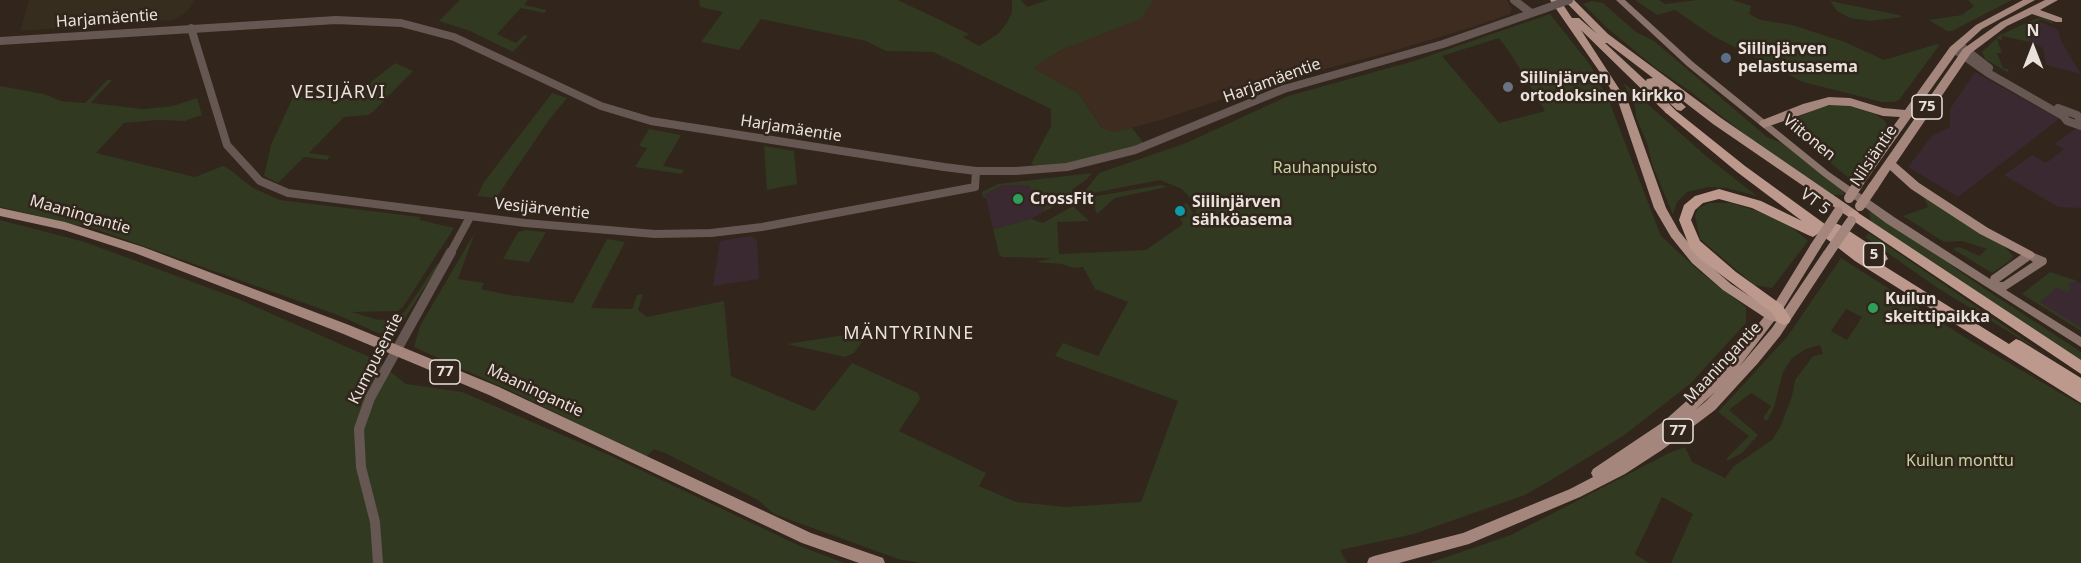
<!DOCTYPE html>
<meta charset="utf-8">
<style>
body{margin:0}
#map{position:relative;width:2081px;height:563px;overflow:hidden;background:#31251c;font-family:"Noto Sans",sans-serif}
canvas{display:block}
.north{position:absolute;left:2003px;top:18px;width:60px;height:60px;-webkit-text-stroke:4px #31251c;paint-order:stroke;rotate:0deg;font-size:16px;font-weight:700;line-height:24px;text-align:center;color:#e9e1db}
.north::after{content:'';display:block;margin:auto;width:21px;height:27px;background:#e9e1db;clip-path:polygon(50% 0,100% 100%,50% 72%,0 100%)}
</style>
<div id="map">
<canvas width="2081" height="563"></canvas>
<div class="north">N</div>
</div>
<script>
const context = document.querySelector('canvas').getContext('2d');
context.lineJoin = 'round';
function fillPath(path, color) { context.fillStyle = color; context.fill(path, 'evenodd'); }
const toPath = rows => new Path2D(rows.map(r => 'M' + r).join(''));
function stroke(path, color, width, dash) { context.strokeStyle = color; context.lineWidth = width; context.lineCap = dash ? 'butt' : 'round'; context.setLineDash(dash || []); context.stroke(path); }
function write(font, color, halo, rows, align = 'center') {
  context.font = font + ' "Noto Sans",sans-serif'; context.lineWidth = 5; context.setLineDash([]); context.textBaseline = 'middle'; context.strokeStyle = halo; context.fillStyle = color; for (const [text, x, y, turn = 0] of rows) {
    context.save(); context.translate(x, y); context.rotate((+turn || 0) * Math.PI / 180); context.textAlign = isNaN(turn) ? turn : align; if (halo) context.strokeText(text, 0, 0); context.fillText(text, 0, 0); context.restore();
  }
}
fillPath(toPath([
 [2037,20,2058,30,2061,41,2081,74,2046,65,2043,48,2019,37,2018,29],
 [1975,72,2059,119,1958,197,1908,167,1932,136,1950,127,1950,109],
 [2075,129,2081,129,2081,208,2058,207,2004,175,2032,155,2046,163,2064,149,2055,144],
 [1003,185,1028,185,1044,205,1043,212,1031,219,993,229,985,194],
 [751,236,757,240,759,279,713,286,720,241],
 [2056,276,2081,283,2081,330,2032,298]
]), '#3b2931');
fillPath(toPath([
 [1154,0,1507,0,1512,9,1510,14,1473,27,1383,54,1270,83,1161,120,1113,133,1102,128,1078,93,1032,68,1063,49,1145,14]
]), '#3d2c1f');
fillPath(toPath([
 [29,0,194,0,188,11,173,20,20,31]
]), '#372d1e');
fillPath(toPath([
 [460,0,528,0,524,5,547,10,544,13,521,8,497,34,516,43,524,35,528,36,513,52,470,31,439,21],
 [699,0,898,0,969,34,963,37,979,46,998,34,1007,23,1012,12,1012,0,1021,0,1027,7,1048,0,1154,0,1145,14,1138,20,1063,49,1033,68,1078,93,1102,128,1113,132,1132,128,1146,146,1046,168,1031,164,1051,126,1051,109,933,52,886,51,866,41,761,19,739,50,701,42,723,12,700,7],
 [1635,0,1659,0,1665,4,1697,0,1733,0,1751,6,1749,14,1761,20,1792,25,1845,42,1884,60,1937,44,1939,46,1899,100,1894,102,1882,102,1803,82,1713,36,1675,10,1657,15],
 [1968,0,2012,0,1952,31,1947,31,1929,20,1962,15,1974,6],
 [1592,1,1603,3,1636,32,1654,41,1767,137,1782,143,1845,191,1843,195,1829,195,1775,158,1687,89,1657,69,1607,28,1583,4],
 [1830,1,1899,15,1902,17,1870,21,1850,18,1837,11],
 [1550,14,1591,66,1609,101,1661,236,1699,271,1746,307,1746,323,1690,384,1623,436,1546,483,1525,495,1414,534,1340,550,1347,563,920,563,898,559,774,514,758,500,665,453,654,449,646,457,517,394,414,347,420,326,475,232,458,279,484,283,481,289,509,295,573,303,607,239,625,242,591,308,632,309,637,295,643,294,638,310,647,317,724,301,731,376,814,411,852,363,918,393,920,399,899,431,986,473,979,486,1016,502,1066,507,1141,502,1178,401,1055,356,1063,343,1098,356,1128,302,1095,289,1083,267,1074,268,1062,264,1036,262,1052,258,1002,257,999,254,993,229,1031,219,1043,223,1073,206,1089,221,1057,222,1059,254,1146,250,1183,224,1180,218,1187,216,1182,207,1185,206,1184,204,1187,203,1195,216,1196,206,1192,200,1182,189,1160,180,1082,195,1099,173,1186,143,1288,96,1414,61],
 [1499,38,1512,56,1545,111,1499,123,1442,56],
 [2043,18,2053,22,2053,24,2041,19,2027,25,2025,29,2029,42,2002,36,2002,40,1997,39,2002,53,1997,53,2003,68,2008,69,2009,73,1985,59,1982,52,2000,35,2035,19],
 [395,63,413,71,373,112,368,115,344,117,309,153,330,156,327,160,304,157,278,183,264,176,271,145,293,97,350,99],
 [107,80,112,80,91,103,143,109,173,106,197,98,202,115,185,121,157,120,124,123,96,153,195,177,223,166,229,169,253,188,280,200,420,217,420,220,454,228,403,307,398,311,352,312,378,320,397,318,406,310,436,265,440,263,395,334,378,333,338,315,98,230,0,207,0,86,44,94,61,101,85,103],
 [1623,82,1707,157,1757,196,1727,188,1708,187,1687,192,1677,202,1673,215,1652,164,1647,143,1636,117,1635,107],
 [552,93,567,98,549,120,496,198,477,196,484,182],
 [1842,104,1875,114,1885,121,1888,129,1851,180,1784,124,1822,106],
 [649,129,681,135,663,166,684,170,682,174,635,167,647,148,639,146],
 [764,146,794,151,797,184,767,190],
 [1092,173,1086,180,1073,189,1071,195,1065,201,1043,212,1044,205,1028,185,1003,185,985,194,986,198,983,197,982,192,998,184],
 [1161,185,1167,187,1115,198,1097,214,1091,197],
 [1922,194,2005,247,2013,256,2011,260,1992,273,1953,249,1958,247,1964,249,1979,256,1987,249,1962,241,1944,242,1903,216,1928,207],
 [1710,203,1731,203,1754,210,1787,223,1808,241,1772,288,1754,285,1700,239,1695,216,1698,208],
 [1872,210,1985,289,2081,352,2081,364,1871,222,1869,213],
 [0,220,85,242,236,298,374,359,406,384,462,392,609,455,800,546,844,563,0,563],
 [526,230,546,232,529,262,503,259,518,232],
 [1869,233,1932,276,2048,356,1936,287,1865,237],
 [1841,258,1966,338,2081,405,2081,563,1671,563,1693,514,1662,497,1635,554,1649,563,1429,563,1511,535,1669,453,1685,447,1692,462,1725,478,1733,467,1773,439,1781,425,1792,396,1795,380,1813,356,1823,354,1820,345,1806,349,1792,358,1783,372,1774,407,1767,421,1763,418,1771,406,1751,393,1729,410,1758,435,1742,453,1727,461,1727,458,1749,436,1718,412,1787,337],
 [1846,309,1862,317,1847,340,1831,331],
 [2050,272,2078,281,2068,284,2070,291,2066,292,2057,287,2040,302,2081,328,2081,331,2022,294],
 [870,331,854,353,845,357,787,344]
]), '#313921');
stroke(toPath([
 [1514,0,1531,13],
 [191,28,227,145,260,181,288,193,525,223,655,234,711,233,762,227,975,187,976,171],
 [0,41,336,20,401,23,454,37,601,106,651,121,944,167,976,171,1016,171,1067,167,1135,150,1284,89,1443,44,1544,9],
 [1962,47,1989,68],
 [1954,49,1988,73,2063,116,2067,121,2081,126],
 [2058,108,2077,115,2081,121],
 [450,254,470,217]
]), '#665753', 8);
stroke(toPath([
 [378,563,375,522,361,467,359,429,370,398,451,252]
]), '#665753', 10);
fillPath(toPath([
 [1616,0,1625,0,1693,62,1829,172,1894,217,1990,279,1991,276,2025,252,2029,251,2046,258,2047,261,2046,264,2006,290,2081,337,2081,347,1886,223,1823,176,1687,66,1616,0],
 [2030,260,2033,262,2003,282,1999,282,2030,260]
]), '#89726a');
fillPath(toPath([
 [2023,0,2035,0,1982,29,1958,51,1865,182,1857,182,1855,179,1900,117,1883,116,1850,106,1829,105,1764,128,1759,124,1760,121,1803,104,1829,97,1850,98,1883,108,1905,110,1950,47,1976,25,2023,0],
 [2045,0,2058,0,2040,10,2062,18,2062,22,2056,22,2032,14,2007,26,1971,53,1896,163,1919,183,1988,228,2033,252,2035,255,2033,258,2029,259,1980,234,1911,189,1890,170,1877,190,1869,190,1867,187,1963,49,2001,22,2045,0],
 [0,208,65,222,143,247,349,325,499,387,811,533,883,558,885,563,859,563,802,543,489,395,341,333,135,253,64,230,0,216,0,208],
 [1815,243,1821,247,1781,312,1739,367,1772,328,1824,251,1832,251,1834,254,1832,257,1780,336,1758,363,1715,410,1662,450,1625,474,1580,497,1469,544,1399,563,1367,563,1369,558,1374,556,1463,533,1570,489,1593,477,1591,473,1593,469,1663,422,1719,372,1773,306,1811,244,1815,243],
 [1715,392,1705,402,1695,410,1715,392]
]), '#a4867d');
fillPath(toPath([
 [1550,0,1560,0,1572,18,1579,18,1597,34,1564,0,1574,0,1608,34,1721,118,1858,212,1860,215,1858,218,1850,218,1713,124,1661,84,1686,107,1681,111,1677,110,1661,95,1675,110,1674,113,1666,113,1581,30,1629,104,1666,208,1679,231,1700,257,1731,284,1774,312,1788,316,1790,319,1788,322,1784,324,1767,319,1723,290,1692,263,1671,237,1654,208,1619,104,1606,81,1550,0],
 [1605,43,1607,43,1653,78,1647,79,1646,81,1605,43]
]), '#b09085');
fillPath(toPath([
 [1670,106,1745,166,1829,227,1835,223,1840,225,1886,255,1888,259,1881,264,2009,344,2016,339,2021,341,2081,378,2081,403,1855,261,1819,233,1813,237,1808,235,1752,208,1719,199,1703,203,1695,210,1691,220,1700,241,1736,272,1782,305,1791,319,1789,323,1784,325,1779,323,1772,313,1700,259,1690,248,1679,220,1684,205,1695,196,1719,189,1761,201,1802,221,1737,172,1666,113,1664,110,1666,107,1670,106],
 [1854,210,2081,360,2081,374,1849,218,1848,215,1849,212,1854,210]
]), '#bd998d');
stroke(toPath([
 [1544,9,1569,0]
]), '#665753', 8);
stroke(toPath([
 [1849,198,1861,179],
 [1860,206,1873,187],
 [1815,247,1838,212],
 [1828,254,1851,221]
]), '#a4867d', 10);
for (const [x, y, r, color] of [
 [1726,58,6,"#5c6f8a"],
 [1508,87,6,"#6b7280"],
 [1018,199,6,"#2e9e5b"],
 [1180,211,6,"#0f9aa8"],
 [1873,308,6,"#2e9e5b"]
]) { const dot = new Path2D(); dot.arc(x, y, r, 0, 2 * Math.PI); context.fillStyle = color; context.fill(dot); stroke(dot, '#31251c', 2); }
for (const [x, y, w] of [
 [1927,107,30],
 [1874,255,21],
 [445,372,30],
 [1678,431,30]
]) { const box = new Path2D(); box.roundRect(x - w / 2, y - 12, w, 24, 4.5); context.fillStyle = '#31251c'; context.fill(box); stroke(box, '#e9e1db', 1.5); }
write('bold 15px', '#e9e1db', null, [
 ["75",1927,107],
 ["5",1874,255],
 ["77",445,372],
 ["77",1678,431]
]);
write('16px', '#e9e1db', '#31251c', [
 ["Harjamäentie",107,19,-4],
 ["Harjamäentie",1272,81,-20],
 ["Harjamäentie",791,129,9],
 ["Viitonen",1809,138,39],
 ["Nilsiäntie",1874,156,-56],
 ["VT 5",1815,202,36],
 ["Vesijärventie",542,209,6],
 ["Maaningantie",80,215,16],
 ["Kumpusentie",376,359,-63],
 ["Maaningantie",1723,363,-47],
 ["Maaningantie",535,391,25]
]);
write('bold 16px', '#e9e1db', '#31251c', [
 ["Siilinjärven",1738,49],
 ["pelastusasema",1738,67],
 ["Siilinjärven",1520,78],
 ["ortodoksinen kirkko",1520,96],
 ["CrossFit",1030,199],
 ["Siilinjärven",1192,202],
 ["sähköasema",1192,220],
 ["Kuilun",1885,299],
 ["skeittipaikka",1885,317]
], 'left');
write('16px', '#c2d69f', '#31251c', [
 ["Rauhanpuisto",1325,168],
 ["Kuilun monttu",1960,461]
]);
context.letterSpacing = '1.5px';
write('18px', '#e9e1db', '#31251c', [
 ["VESIJÄRVI",339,93],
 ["MÄNTYRINNE",909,334]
]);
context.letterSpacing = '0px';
</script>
